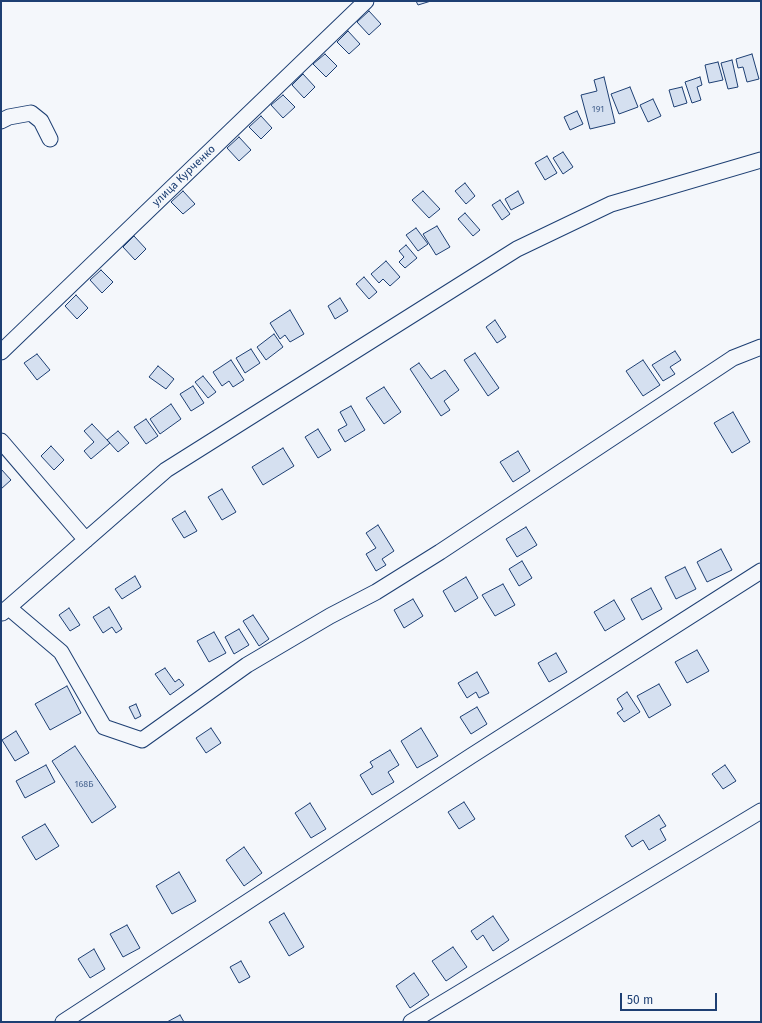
<!DOCTYPE html>
<meta charset="utf-8">
<style>
body{margin:0}
#map{position:relative;width:762px;height:1023px;overflow:hidden;background:#f4f7fb;font-family:"Fira Sans",sans-serif}
canvas{display:block}
.frame{position:absolute;inset:0;border:2px solid #1d3f73;pointer-events:none}
.scale{position:absolute;left:620px;top:993px;width:97px;height:18px;box-sizing:border-box;border:2px solid #1d3f73;border-top:0;padding-left:5px;font-size:12px;line-height:14px;white-space:nowrap;color:#1d3f73;-webkit-text-stroke:3px #f4f7fb;paint-order:stroke}
</style>
<div id="map">
<canvas width="762" height="1023"></canvas>
<div class="frame"></div>
<div class="scale">50 m</div>
</div>
<script>
const context = document.querySelector('canvas').getContext('2d');
context.lineJoin = 'round';
function fillPath(path, color) { context.fillStyle = color; context.fill(path, 'evenodd'); }
const toPath = rows => new Path2D(rows.map(r => 'M' + r).join(''));
function stroke(path, color, width, dash) { context.strokeStyle = color; context.lineWidth = width; context.lineCap = dash ? 'butt' : 'round'; context.setLineDash(dash || []); context.stroke(path); }
function write(font, color, halo, rows, align = 'center') {
  context.font = font + ' "Fira Sans",sans-serif'; context.lineWidth = 3; context.setLineDash([]); context.textBaseline = 'middle'; context.strokeStyle = halo; context.fillStyle = color; for (const [text, x, y, turn = 0] of rows) {
    context.save(); context.translate(x, y); context.rotate((+turn || 0) * Math.PI / 180); context.textAlign = isNaN(turn) ? turn : align; if (halo) context.strokeText(text, 0, 0); context.fillText(text, 0, 0); context.restore();
  }
}
const building = toPath([
 [416,1,431,1,418,5,416,1],
 [369,11,381,24,369,35,357,22,369,11],
 [348,31,360,44,349,54,337,42,348,31],
 [325,54,337,66,326,77,313,64,325,54],
 [752,54,759,79,747,82,743,67,738,68,736,59,752,54],
 [732,60,738,87,728,89,721,63,732,60],
 [718,62,723,80,709,83,705,65,718,62],
 [303,74,315,87,304,98,292,85,303,74],
 [604,77,615,123,590,129,581,95,597,91,594,80,604,77],
 [700,77,702,85,697,87,701,100,692,103,685,82,700,77],
 [630,87,638,107,619,114,611,94,630,87],
 [682,87,687,103,674,107,669,90,682,87],
 [283,95,295,107,283,118,271,105,283,95],
 [653,99,661,116,648,122,640,105,653,99],
 [577,111,583,124,570,130,564,117,577,111],
 [261,116,272,128,261,139,249,127,261,116],
 [239,137,251,150,239,161,227,148,239,137],
 [563,152,573,167,563,174,553,158,563,152],
 [547,156,557,173,545,180,535,163,547,156],
 [465,183,475,196,466,204,455,191,465,183],
 [183,191,195,204,183,214,171,202,183,191],
 [423,191,440,209,429,218,412,200,423,191],
 [518,191,524,203,511,210,505,199,518,191],
 [500,200,510,214,502,220,492,205,500,200],
 [465,213,480,230,473,236,458,219,465,213],
 [437,226,450,247,436,255,423,234,437,226],
 [416,228,428,244,418,251,406,235,416,228],
 [134,236,146,249,135,260,123,247,134,236],
 [406,245,417,258,405,268,399,262,404,257,399,251,406,245],
 [386,261,400,277,390,286,383,279,379,283,371,274,386,261],
 [101,270,113,282,102,293,90,280,101,270],
 [364,277,377,292,369,299,356,284,364,277],
 [76,295,88,308,77,319,65,306,76,295],
 [340,298,348,311,335,319,328,306,340,298],
 [290,310,304,334,290,342,285,335,280,339,270,323,290,310],
 [495,320,506,337,497,343,486,327,495,320],
 [274,334,283,347,266,360,257,347,274,334],
 [251,349,260,363,245,373,236,358,251,349],
 [675,351,681,360,670,367,675,374,663,381,652,365,675,351],
 [475,353,499,388,488,396,464,360,475,353],
 [37,354,50,370,37,380,24,363,37,354],
 [231,360,244,380,233,387,229,381,222,386,213,372,231,360],
 [643,360,660,385,643,396,626,371,643,360],
 [419,363,431,379,445,370,459,390,444,401,450,410,441,416,410,369,419,363],
 [158,366,174,379,166,389,149,377,158,366],
 [203,376,216,392,208,398,195,382,203,376],
 [193,386,204,403,191,411,180,394,193,386],
 [384,387,401,412,384,424,366,398,384,387],
 [171,404,181,419,160,434,150,419,171,404],
 [351,406,365,430,345,442,338,430,347,425,340,412,351,406],
 [733,412,750,442,732,453,714,423,733,412],
 [146,419,158,436,146,444,134,427,146,419],
 [92,424,110,443,91,459,84,451,94,442,84,431,92,424],
 [318,429,331,450,318,458,305,437,318,429],
 [118,431,129,443,118,452,107,440,118,431],
 [51,446,64,460,54,470,41,456,51,446],
 [283,448,294,466,263,485,252,467,283,448],
 [518,451,530,471,513,482,500,462,518,451],
 [1,469,11,480,1,489,1,469],
 [222,489,236,512,222,520,208,497,222,489],
 [185,511,197,531,184,538,172,519,185,511],
 [378,525,394,551,382,559,386,565,376,571,366,554,376,548,366,533,378,525],
 [526,527,537,545,517,557,506,539,526,527],
 [721,549,732,570,707,582,697,562,721,549],
 [522,561,532,578,519,586,509,569,522,561],
 [685,567,696,589,676,599,665,577,685,567],
 [135,576,141,587,122,599,115,589,135,576],
 [466,577,478,598,455,612,443,591,466,577],
 [503,584,515,605,495,616,482,595,503,584],
 [651,588,662,609,642,620,631,599,651,588],
 [413,599,423,616,404,628,394,610,413,599],
 [614,600,625,619,605,631,594,612,614,600],
 [109,607,122,629,116,633,112,627,103,633,93,617,109,607],
 [69,608,80,625,70,631,59,615,69,608],
 [253,615,269,639,259,646,243,621,253,615],
 [239,629,249,645,234,654,225,637,239,629],
 [214,632,226,653,209,662,197,641,214,632],
 [697,650,709,671,687,683,675,662,697,650],
 [556,653,567,672,549,682,538,663,556,653],
 [165,668,175,682,179,679,184,685,170,695,155,674,165,668],
 [477,672,489,693,479,698,476,692,467,698,458,683,477,672],
 [659,684,671,705,649,718,637,696,659,684],
 [67,686,81,713,50,730,35,704,67,686],
 [627,692,640,712,624,722,617,713,623,709,617,699,627,692],
 [136,704,141,716,135,719,129,707,136,704],
 [477,707,487,724,471,734,460,717,477,707],
 [211,728,221,743,206,753,196,738,211,728],
 [421,728,438,756,417,768,401,741,421,728],
 [16,731,29,753,15,761,2,740,16,731],
 [75,746,116,807,92,823,52,761,75,746],
 [390,750,399,765,388,772,394,782,372,795,360,775,373,767,370,762,390,750],
 [46,765,55,782,25,798,16,781,46,765],
 [725,765,736,781,723,789,712,774,725,765],
 [464,802,475,819,459,829,448,812,464,802],
 [310,803,326,829,311,838,295,813,310,803],
 [659,815,666,826,660,829,666,840,649,850,643,840,632,847,625,836,659,815],
 [45,824,59,846,36,860,22,837,45,824],
 [244,847,262,873,244,886,226,860,244,847],
 [179,872,196,901,172,914,156,886,179,872],
 [284,913,304,947,289,956,269,922,284,913],
 [493,916,509,940,493,951,483,935,477,940,471,931,493,916],
 [127,925,140,948,123,957,110,934,127,925],
 [453,947,467,967,446,981,432,961,453,947],
 [94,949,105,969,90,978,78,959,94,949],
 [241,961,250,977,239,983,230,967,241,961],
 [414,973,429,995,410,1008,396,986,414,973],
 [180,1015,184,1022,167,1022,180,1015]
]);
fillPath(building, '#d5e0f0');
stroke(building, '#1d3f73', 1);
const minor = toPath([
 [1,121,9,117,31,113,41,121,50,139],
 [1,352,366,1],
 [1,441,86,540],
 [9,608,61,652,104,727,142,740,247,665,330,616,376,592,440,552,733,358,761,347],
 [2,613,166,470,517,249,611,204,761,160],
 [63,1022,471,756,761,571],
 [411,1022,761,811]
]);
stroke(minor, '#1d3f73', 17);
stroke(minor, '#f4f7fb', 15);
write('9px', '#4b6792', null, [
 ["191",598,109],
 ["168Б",84,784]
]);
write('11px', '#1d3f73', '#f4f7fb', [
 ["улица Курченко",184,176,-44]
]);
</script>
